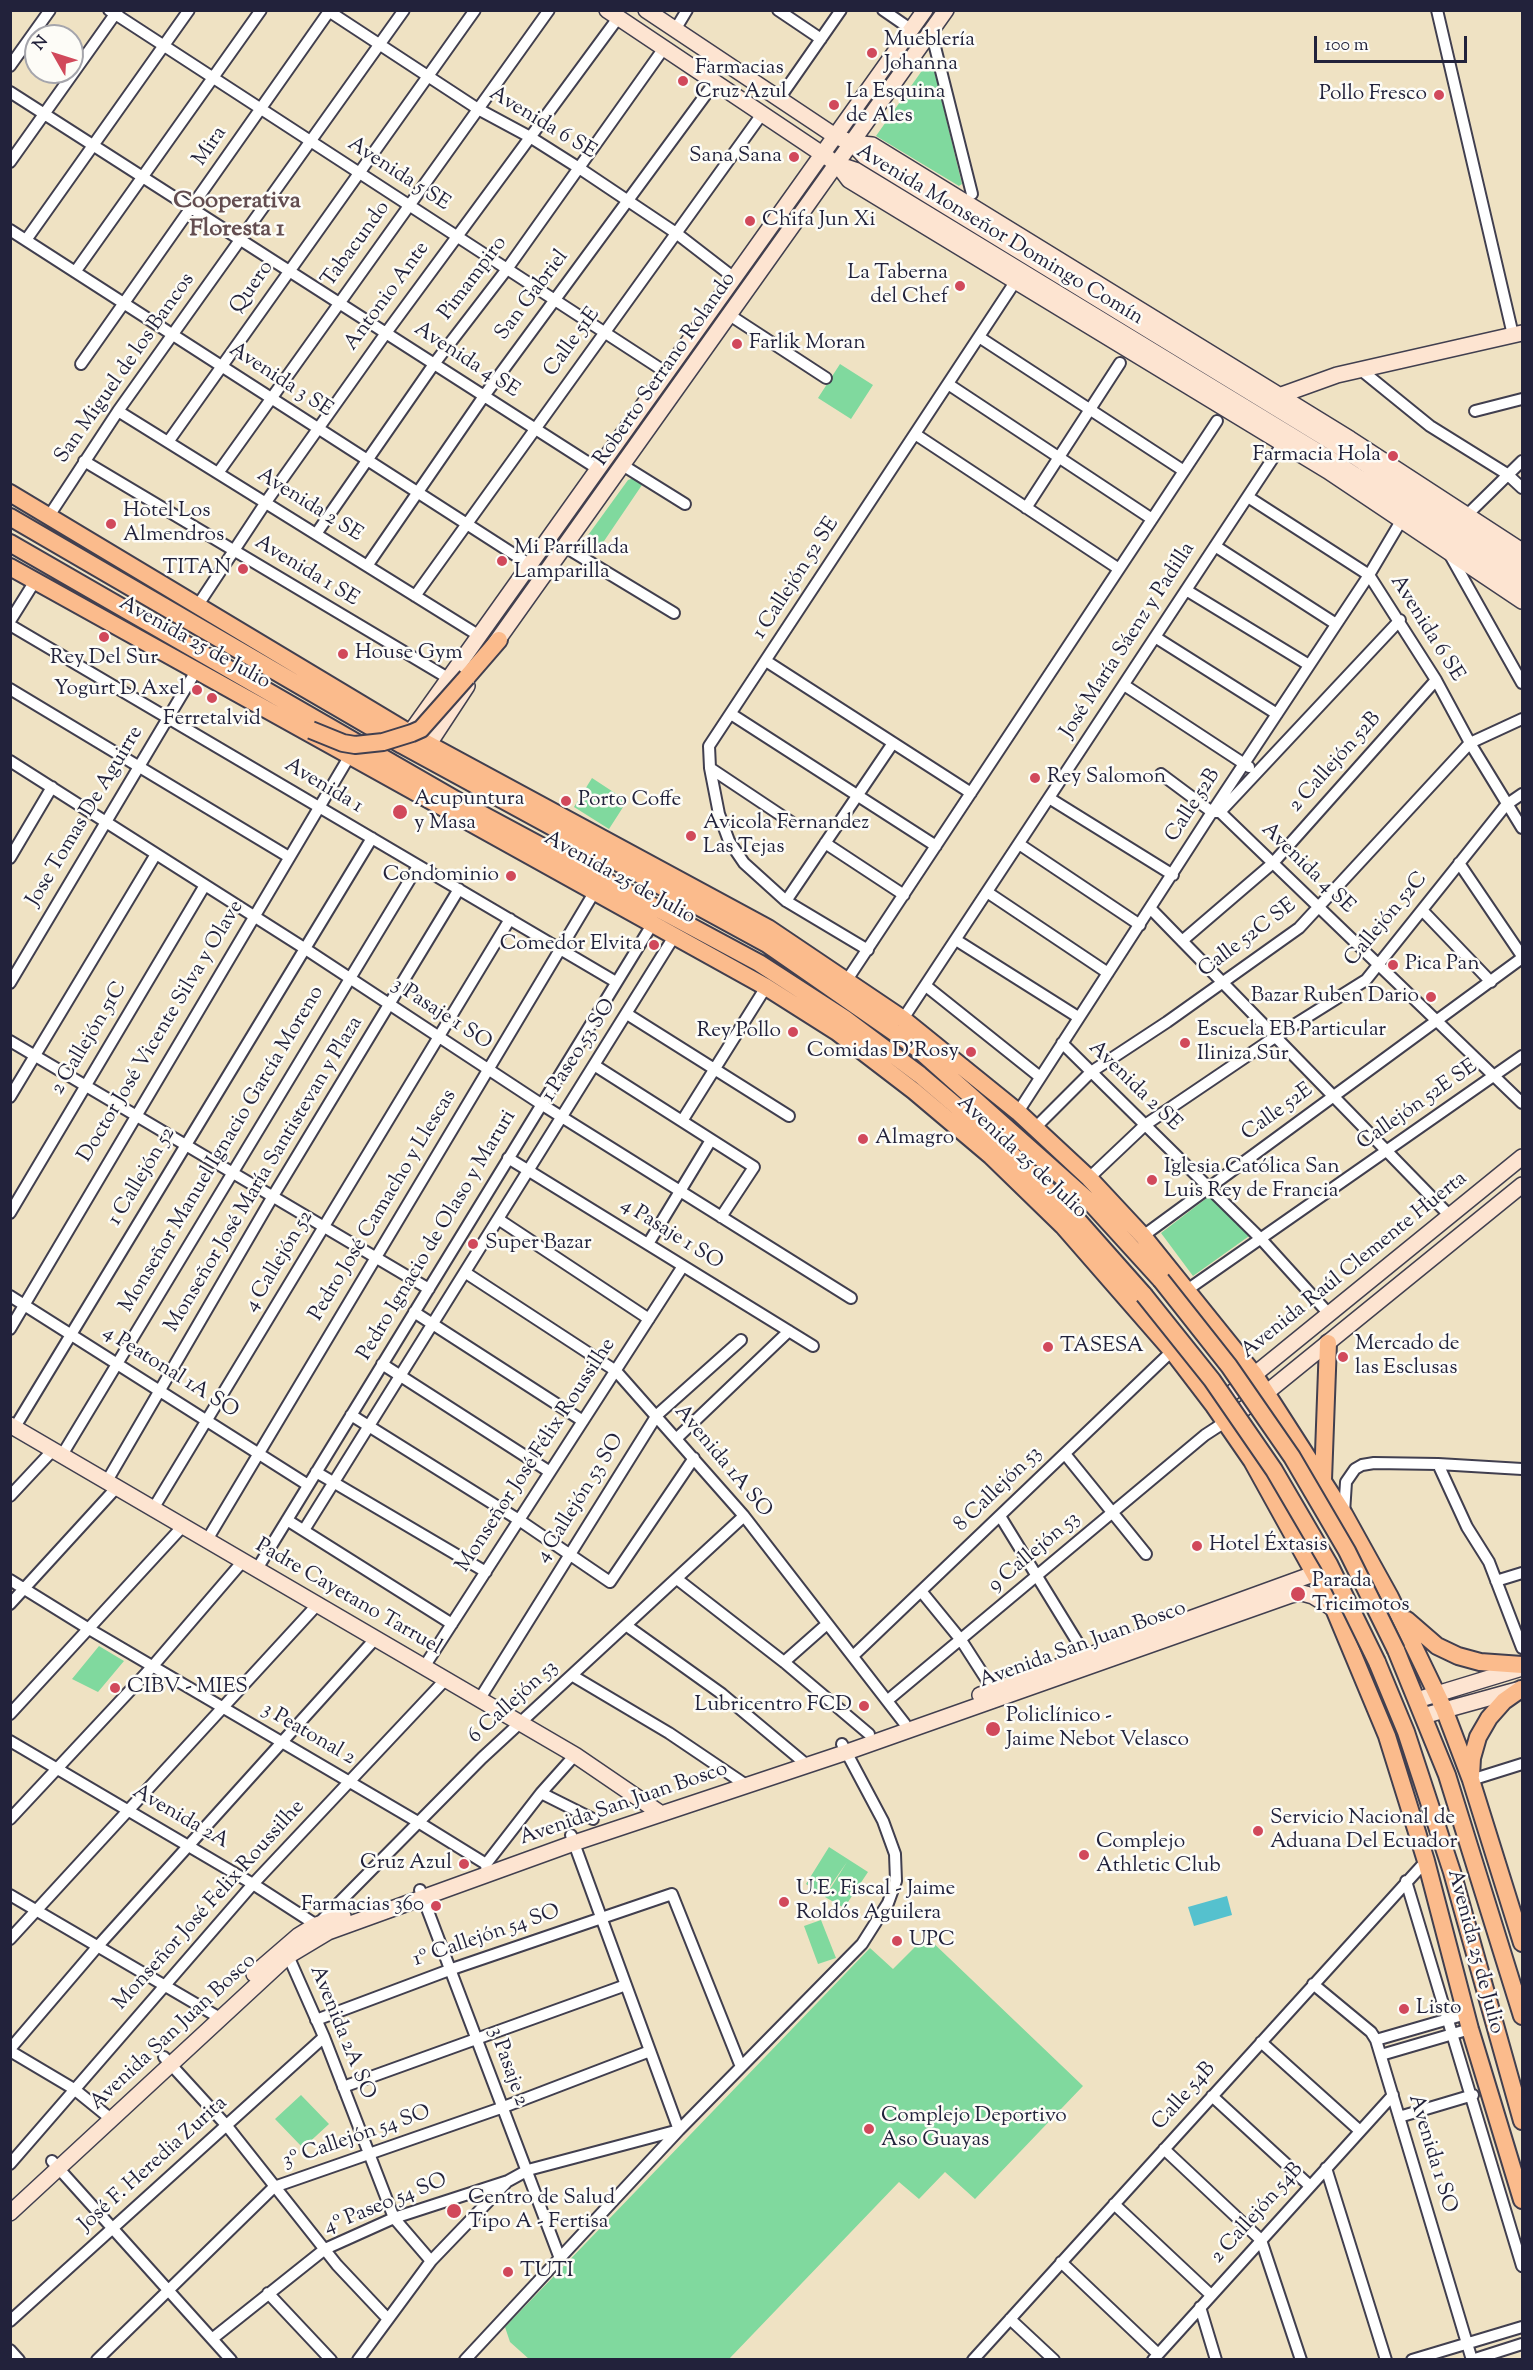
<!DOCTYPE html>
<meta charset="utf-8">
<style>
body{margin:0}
#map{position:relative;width:1533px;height:2370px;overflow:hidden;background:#efe2c3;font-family:"Sorts Mill Goudy",serif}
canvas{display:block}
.frame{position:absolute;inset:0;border:12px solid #22223b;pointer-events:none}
.north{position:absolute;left:24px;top:24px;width:60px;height:60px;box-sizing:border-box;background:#fdfcf7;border:2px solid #a5a5ac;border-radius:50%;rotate:309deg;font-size:16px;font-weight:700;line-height:24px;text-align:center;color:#22223b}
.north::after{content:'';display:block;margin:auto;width:21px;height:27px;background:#d1495b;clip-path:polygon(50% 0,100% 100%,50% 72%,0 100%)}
.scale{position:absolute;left:1314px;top:36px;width:153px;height:27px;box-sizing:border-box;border:3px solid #22223b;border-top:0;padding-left:8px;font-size:18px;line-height:21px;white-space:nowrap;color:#22223b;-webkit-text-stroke:4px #fdfcf7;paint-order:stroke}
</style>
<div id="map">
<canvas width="1533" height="2370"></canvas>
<div class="frame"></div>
<div class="north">N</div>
<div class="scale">100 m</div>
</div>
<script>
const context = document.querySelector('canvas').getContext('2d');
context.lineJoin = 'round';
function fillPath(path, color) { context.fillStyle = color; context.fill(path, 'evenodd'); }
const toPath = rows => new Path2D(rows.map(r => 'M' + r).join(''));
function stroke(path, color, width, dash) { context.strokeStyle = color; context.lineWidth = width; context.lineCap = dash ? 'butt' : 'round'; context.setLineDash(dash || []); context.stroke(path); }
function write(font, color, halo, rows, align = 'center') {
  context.font = font + ' "Sorts Mill Goudy",serif'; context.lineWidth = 5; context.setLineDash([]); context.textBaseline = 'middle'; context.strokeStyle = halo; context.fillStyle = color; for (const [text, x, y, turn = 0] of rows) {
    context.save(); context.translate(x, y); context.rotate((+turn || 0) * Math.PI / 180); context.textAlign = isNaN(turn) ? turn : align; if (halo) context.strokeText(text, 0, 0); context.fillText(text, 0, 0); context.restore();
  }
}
fillPath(toPath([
 [928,62,933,65,962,184,959,186,876,136],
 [840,364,873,385,851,419,818,398],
 [634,478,644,482,600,547,586,538,628,480],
 [592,778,627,801,609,829,574,807],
 [1212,1194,1252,1234,1193,1276,1161,1233],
 [99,1646,124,1661,98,1692,72,1679],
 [829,1847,868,1872,844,1908,825,1897,847,1862,824,1895,806,1884],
 [821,1920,836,1958,818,1964,804,1926],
 [926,1936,1083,2086,975,2199,945,2172,919,2199,899,2182,729,2359,529,2359,510,2342,505,2327,870,1948,893,1969],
 [301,2095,329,2124,303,2148,275,2119]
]), '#80d99e');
fillPath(toPath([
 [1227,1896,1232,1915,1194,1926,1188,1907]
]), '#55c1ce');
const street = toPath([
 [109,10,667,373],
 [327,10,478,109,530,137,579,168,676,233,733,277],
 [778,10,821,39],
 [883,10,912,30],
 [1437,10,1513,335],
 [675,30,687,10],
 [931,31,972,194],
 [10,66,50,10],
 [10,92,598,469],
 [779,99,841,10],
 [10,162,118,10],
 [10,230,529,564],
 [26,240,189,10],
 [75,272,261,10],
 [731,316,826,378],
 [979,337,1184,471],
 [81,364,330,10],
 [1361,370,1430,426,1507,474,1522,488],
 [948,384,1152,519],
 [118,411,478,635],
 [1475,411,1522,399],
 [915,434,1119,569],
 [168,442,475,10],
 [84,461,448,678],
 [624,466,685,504],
 [218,473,549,10],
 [1248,497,1369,575,1436,680,1470,743,1522,828],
 [1026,508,1120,363],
 [1467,515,1522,461],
 [49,516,118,411,404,10],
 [316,534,434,364,507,269,664,48],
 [1215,546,1336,624],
 [565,547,674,613],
 [1450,555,1522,683],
 [367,566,484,396,715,82],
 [1186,590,1309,665],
 [415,596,762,114],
 [198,605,266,502,386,333,618,18],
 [10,621,35,581],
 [10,625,616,982],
 [1155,637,1277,714],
 [766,661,971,793],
 [1124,685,1249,767],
 [10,689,289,857],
 [731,714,936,846],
 [10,761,304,948,541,1104,851,1298],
 [710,768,791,822],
 [1161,774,1212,812,1220,812,1522,1103],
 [1049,798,1173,875],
 [1220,812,1400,620],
 [825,843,904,895],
 [1019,844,1140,925],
 [10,858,52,787],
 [1459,863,1522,956],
 [987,892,1108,973],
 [786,901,893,743],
 [1151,909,1450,1216],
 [1422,910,1491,982],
 [956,940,1078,1017],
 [1182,941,1273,863,1436,680],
 [868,950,786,901,744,863,729,841,719,814,710,768,709,746,1015,282],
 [847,980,1217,421],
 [10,983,196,671],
 [926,986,1040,1077],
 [627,1014,789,1116],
 [903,1019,1285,440],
 [10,1041,429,1289],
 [1062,1043,1261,1239,1329,1314],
 [594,1065,754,1167,721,1217],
 [10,1097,156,854],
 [1018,1112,1212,812,1369,575,1401,521],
 [682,1121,766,987],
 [1036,1127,1091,1072,1167,1022,1299,928,1470,743,1522,719],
 [508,1158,813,1346],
 [1089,1178,1145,1125,1275,1037,1366,980,1506,805,1522,794],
 [10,1213,205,885],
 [498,1219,649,1319],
 [1143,1236,1522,958],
 [648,1244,711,1140],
 [466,1273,616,1371,744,1516,905,1724],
 [1187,1290,1522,1056],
 [10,1296,308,1485],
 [414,1312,583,1421],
 [10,1329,349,757],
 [382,1364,550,1472],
 [351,1415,519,1520,610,1582,694,1458],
 [15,1427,372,838],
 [677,1438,789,1331],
 [1065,1454,1146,1554],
 [62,1455,418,866],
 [1438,1464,1467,1527,1489,1562,1522,1648],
 [316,1472,486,1572],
 [107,1481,273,1196,459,889],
 [10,1496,53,1450],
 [153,1509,510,919],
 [1344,1513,1346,1482,1355,1469,1362,1465,1374,1463,1438,1464,1522,1469],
 [1000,1516,1089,1661],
 [287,1520,452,1624],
 [304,1530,675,935],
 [207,1540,595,891],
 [257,1569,653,923],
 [677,1579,784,1662,869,1734],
 [10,1580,89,1629,418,1822,486,1864,487,1874],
 [1496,1581,1522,1573],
 [921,1591,961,1640,997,1696],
 [10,1604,117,1487],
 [627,1626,722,1694,807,1765],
 [853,1656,1172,1351],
 [784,1662,827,1624],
 [424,1667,683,1266],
 [573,1676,669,1733,746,1785],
 [479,1700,657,1415,741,1340],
 [888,1700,1205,1435,1225,1422],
 [10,1714,183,1526],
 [10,1741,253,1884,321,1928],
 [1471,1780,1522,1764],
 [541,1793,593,1819],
 [10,1819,152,1667,243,1561],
 [486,1864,541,1793,575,1755],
 [1406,1881,1522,2266],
 [420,1890,559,2256],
 [10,1895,220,2018],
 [319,1923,482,1758,744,1516],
 [10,1939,317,1605],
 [286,1951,324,2037,394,2218,431,2261],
 [1313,1984,1371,2032,1376,2040,1472,2360],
 [316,2020,452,1969,672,1894,741,2067],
 [1376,2040,1466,2014],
 [1261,2042,1360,2131],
 [10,2049,98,1946,375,1639],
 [10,2051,74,2089,111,2119],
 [1381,2055,1470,2029],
 [164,2057,227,2126,337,2265,387,2318],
 [343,2087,626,1985],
 [1212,2096,1310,2186],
 [1399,2117,1473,2095],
 [1164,2149,1261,2240,1301,2360],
 [52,2161,231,2360],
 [10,2164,253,1884,445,1680],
 [1326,2168,1386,2360],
 [1114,2204,1211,2295],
 [1061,2262,1158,2354],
 [268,2293,331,2360],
 [1200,2307,1216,2360],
 [1010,2319,1054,2360],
 [10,2321,324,2037],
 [212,2339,325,2249,394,2218,508,2181,528,2170,679,2130,571,1835],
 [10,2350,19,2360],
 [97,2360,274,2187,501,2108,650,2051],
 [358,2360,431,2261,506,2183],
 [465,2360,679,2130,862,1944,888,1903,896,1881,895,1854,883,1821,842,1744],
 [973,2360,1426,1861],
 [1153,2360,1393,2095],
 [1412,2360,1522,2327],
 [1472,2360,1522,2344]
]);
const secondary = toPath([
 [607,10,837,164,855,170,1335,462,1522,584],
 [646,10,835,136,852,143,872,145,1350,439,1522,551],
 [852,143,864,156,1343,449,1522,568],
 [837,164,849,180,1328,471,1522,601],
 [1273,398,1337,375,1522,333],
 [492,648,946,10],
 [407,737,925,10],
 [423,753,467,686],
 [1217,1405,1522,1157],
 [1228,1420,1266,1393,1522,1185],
 [10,1425,575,1755,660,1813],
 [980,1695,1316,1573],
 [1417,1700,1522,1668],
 [1423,1716,1517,1690],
 [254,1974,298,1936,316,1925,343,1916],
 [10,2213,288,1956,328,1932,574,1843,847,1752,1291,1595,1302,1593,1313,1596,1334,1609]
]);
const primary = toPath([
 [10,493,428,744,768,928,903,1019,1018,1112,1089,1178,1143,1236,1254,1374,1344,1514,1390,1597,1444,1709,1471,1780,1522,1943],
 [10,517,402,745,767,944,918,1049,1090,1202,1161,1280],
 [10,543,463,804,759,963,844,1018,920,1075,1001,1144,1074,1216,1144,1295],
 [10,567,766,987,837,1032,914,1091,991,1156,1063,1226,1172,1351,1214,1406,1252,1461,1334,1609,1387,1736,1426,1861,1470,2029,1522,2200],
 [467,677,499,640],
 [1323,1480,1328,1343],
 [1407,1620,1437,1646,1458,1656,1480,1662,1522,1665],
 [1396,1650,1447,1775,1522,2016],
 [1377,1662,1406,1732,1452,1872,1522,2121],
 [1471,1776,1472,1758,1478,1737,1489,1718,1504,1701,1521,1689]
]);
stroke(street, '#413f4f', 14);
stroke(secondary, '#413f4f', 18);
stroke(primary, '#413f4f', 20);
stroke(street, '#fff', 10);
stroke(secondary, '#fde4d1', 15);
stroke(primary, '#fbbb8c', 16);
const primaryBridge = toPath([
 [311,730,343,743,355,745,383,742,412,733,421,729,467,677],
 [1161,1280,1229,1366,1292,1457,1347,1551,1396,1650],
 [1144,1295,1212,1380,1274,1470,1329,1564,1377,1662]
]);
stroke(primaryBridge, '#413f4f', 20, []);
stroke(primaryBridge, '#fbbb8c', 16);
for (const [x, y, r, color] of [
 [872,53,6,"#d1495b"],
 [683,81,6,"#d1495b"],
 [1439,95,6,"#d1495b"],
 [834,105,6,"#d1495b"],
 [794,157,6,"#d1495b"],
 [750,221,6,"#d1495b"],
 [960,286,6,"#d1495b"],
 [737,344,6,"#d1495b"],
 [1393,456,6,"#d1495b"],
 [111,524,6,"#d1495b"],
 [502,561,6,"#d1495b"],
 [243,569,6,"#d1495b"],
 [104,637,6,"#d1495b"],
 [343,654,6,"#d1495b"],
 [197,690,6,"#d1495b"],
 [212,698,6,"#d1495b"],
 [1035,778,6,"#d1495b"],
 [566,801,6,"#d1495b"],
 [400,812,8,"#d1495b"],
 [691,836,6,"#d1495b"],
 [511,876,6,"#d1495b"],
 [654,945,6,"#d1495b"],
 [1393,965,6,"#d1495b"],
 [1431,997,6,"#d1495b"],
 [793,1032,6,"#d1495b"],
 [1185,1043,6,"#d1495b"],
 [971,1052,6,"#d1495b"],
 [863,1139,6,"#d1495b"],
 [1152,1180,6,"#d1495b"],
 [473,1244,6,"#d1495b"],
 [1048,1347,6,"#d1495b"],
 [1343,1357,6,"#d1495b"],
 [1197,1546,6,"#d1495b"],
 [1298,1594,8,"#d1495b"],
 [115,1688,6,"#d1495b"],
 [864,1706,6,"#d1495b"],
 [993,1729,8,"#d1495b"],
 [1258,1831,6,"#d1495b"],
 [1084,1855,6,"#d1495b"],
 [464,1864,6,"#d1495b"],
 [784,1902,6,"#d1495b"],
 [436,1906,6,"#d1495b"],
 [897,1941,6,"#d1495b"],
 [1404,2009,6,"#d1495b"],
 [869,2129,6,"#d1495b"],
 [454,2211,8,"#d1495b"],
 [508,2272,6,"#d1495b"]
]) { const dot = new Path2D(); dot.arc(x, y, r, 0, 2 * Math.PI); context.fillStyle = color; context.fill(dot); stroke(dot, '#fdfcf7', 2); }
write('21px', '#22223b', '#fdfcf7', [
 ["Mueblería",884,41],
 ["Johanna",884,65],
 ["Farmacias",695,69],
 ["Cruz Azul",695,93],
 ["La Esquina",846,93],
 ["de Ales",846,117],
 ["Pollo Fresco",1427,95,"right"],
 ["Sana Sana",782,157,"right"],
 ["Chifa Jun Xi",762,221],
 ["La Taberna",948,274,"right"],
 ["del Chef",948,298,"right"],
 ["Farlik Moran",749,344],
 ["Farmacia Hola",1381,456,"right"],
 ["Hotel Los",123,512],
 ["Almendros",123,536],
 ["Mi Parrillada",514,549],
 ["Lamparilla",514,573],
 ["TITAN",231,569,"right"],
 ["House Gym",355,654],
 ["Rey Del Sur",104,659,"center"],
 ["Yogurt D Axel",185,690,"right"],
 ["Ferretalvid",212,720,"center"],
 ["Rey Salomon",1047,778],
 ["Acupuntura",414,800],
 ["y Masa",414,824],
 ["Porto Coffe",578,801],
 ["Avicola Fernandez",703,824],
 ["Las Tejas",703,848],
 ["Condominio",499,876,"right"],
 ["Comedor Elvita",642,945,"right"],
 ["Pica Pan",1405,965],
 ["Bazar Ruben Dario",1419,997,"right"],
 ["Escuela EB Particular",1197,1031],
 ["Iliniza Sur",1197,1055],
 ["Rey Pollo",781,1032,"right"],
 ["Comidas D'Rosy",959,1052,"right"],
 ["Almagro",875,1139],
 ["Iglesia Católica San",1164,1168],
 ["Luis Rey de Francia",1164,1192],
 ["Super Bazar",485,1244],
 ["Mercado de",1355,1345],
 ["las Esclusas",1355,1369],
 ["TASESA",1060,1347],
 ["Hotel Éxtasis",1209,1546],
 ["Parada",1312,1582],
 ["Tricimotos",1312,1606],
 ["CIBV - MIES",127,1688],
 ["Lubricentro FCD",852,1706,"right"],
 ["Policlínico -",1006,1717],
 ["Jaime Nebot Velasco",1006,1741],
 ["Servicio Nacional de",1270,1819],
 ["Aduana Del Ecuador",1270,1843],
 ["Complejo",1096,1843],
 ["Athletic Club",1096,1867],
 ["Cruz Azul",452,1864,"right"],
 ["U.E. Fiscal - Jaime",796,1890],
 ["Roldós Aguilera",796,1914],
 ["Farmacias 360",424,1906,"right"],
 ["UPC",909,1941],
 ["Listo",1416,2009],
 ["Complejo Deportivo",881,2117],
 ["Aso Guayas",881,2141],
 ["Centro de Salud",468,2199],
 ["Tipo A - Fertisa",468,2223],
 ["TUTI",520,2272]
], 'left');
write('21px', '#22223b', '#fdfcf7', [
 ["Avenida 6 SE",542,124,31],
 ["Mira",211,147,-55],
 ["Avenida 5 SE",398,175,33],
 ["Avenida Monseñor Domingo Comín",999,236,31],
 ["Tabacundo",357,245,-54],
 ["Pimampiro",474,279,-53],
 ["Quero",253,288,-55],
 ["San Gabriel",533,296,-53],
 ["Antonio Ante",388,297,-54],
 ["Calle 51E",573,343,-54],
 ["Avenida 4 SE",466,361,33],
 ["San Miguel de los Bancos",126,369,-55],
 ["Roberto Serrano Rolando",666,370,-55],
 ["Avenida 3 SE",280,381,33],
 ["Avenida 2 SE",309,506,32],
 ["Avenida 1 SE",306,572,31],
 ["1 Callejón 52 SE",797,579,-57],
 ["Avenida 6 SE",1426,629,58],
 ["José María Sáenz y Padilla",1129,641,-57],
 ["Avenida 25 de Julio",194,644,29],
 ["2 Callejón 52B",1336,763,-48],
 ["Avenida 1",323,787,31],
 ["Calle 52B",1194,806,-57],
 ["Jose Tomas De Aguirre",86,817,-59],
 ["Avenida 4 SE",1307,869,44],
 ["Avenida 25 de Julio",619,879,29],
 ["Callejón 52C",1387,920,-50],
 ["Calle 52C SE",1248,939,-37],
 ["3 Pasaje 1 SO",441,1015,33],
 ["Doctor José Vicente Silva y Olave",162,1032,-59],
 ["2 Callejón 51C",90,1039,-59],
 ["1 Paseo 53 SO",580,1051,-57],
 ["Avenida 2 SE",1134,1087,44],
 ["Callejón 52E SE",1418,1106,-35],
 ["Calle 52E",1278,1113,-36],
 ["Monseñor Manuel Ignacio García Moreno",223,1150,-59],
 ["Avenida 25 de Julio",1021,1158,43],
 ["Monseñor José María Santistevan y Plaza",265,1175,-59],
 ["1 Callejón 52",143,1177,-59],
 ["Pedro José Camacho y Llescas",384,1206,-59],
 ["4 Pasaje 1 SO",671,1235,32],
 ["Pedro Ignacio de Olaso y Maruri",438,1236,-59],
 ["4 Callejón 52",280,1262,-59],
 ["Avenida Raúl Clemente Huerta",1355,1266,-39],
 ["4 Peatonal 1A SO",170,1373,32],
 ["Monseñor José Félix Roussilhe",537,1456,-57],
 ["Avenida 1A SO",722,1462,50],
 ["8 Callejón 53",999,1490,-44],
 ["4 Callejón 53 SO",581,1499,-58],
 ["9 Callejón 53",1035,1553,-40],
 ["Padre Cayetano Tarruel",348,1598,30],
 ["Avenida San Juan Bosco",1083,1646,-20],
 ["6 Callejón 53",514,1703,-42],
 ["3 Peatonal 2",308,1735,30],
 ["Avenida San Juan Bosco",624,1805,-19],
 ["Avenida 2A",180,1818,30],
 ["Monseñor José Felix Roussilhe",210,1906,-48],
 ["1º Callejón 54 SO",487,1937,-19],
 ["Avenida 25 de Julio",1474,1952,75],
 ["Avenida San Juan Bosco",174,2033,-43],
 ["Avenida 2A SO",341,2033,68],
 ["3 Pasaje 2",507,2067,70],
 ["Calle 54B",1185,2097,-48],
 ["3º Callejón 54 SO",357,2138,-19],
 ["Avenida 1 SO",1431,2154,73],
 ["José F. Heredia Zurita",154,2165,-42],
 ["4º Paseo 54 SO",386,2205,-22],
 ["2 Callejón 54B",1258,2214,-48]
]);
write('bold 24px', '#634d50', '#fdfcf7', [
 ["Cooperativa",237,203],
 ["Floresta 1",237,231]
]);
</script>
